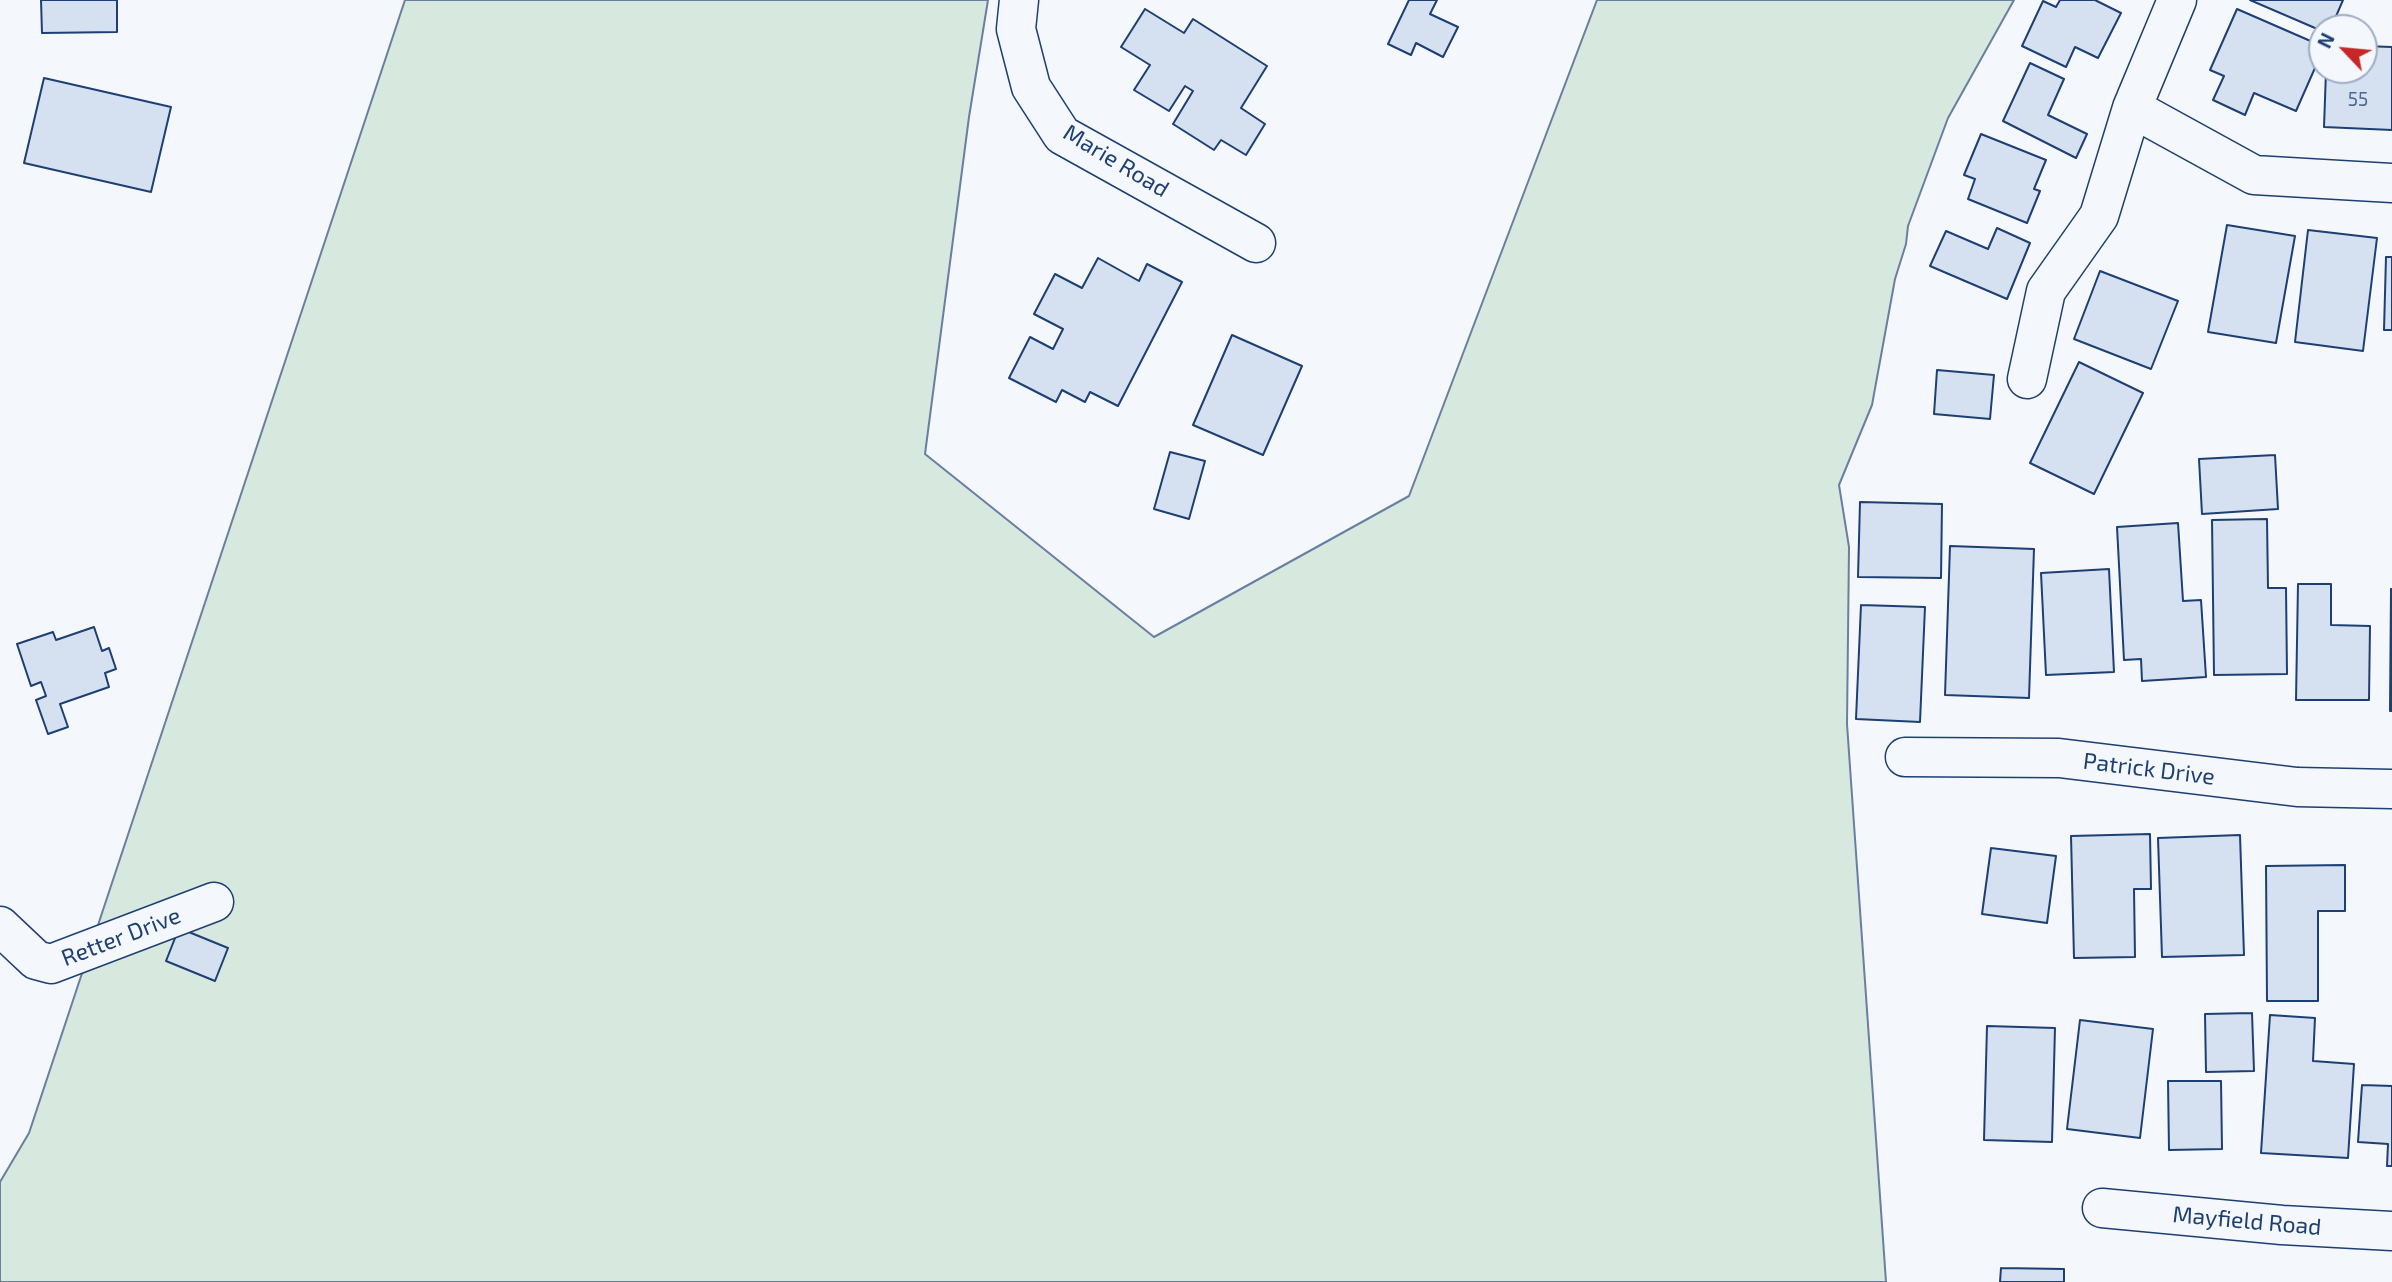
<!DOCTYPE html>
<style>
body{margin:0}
#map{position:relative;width:2392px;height:1282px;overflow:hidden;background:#f4f7fb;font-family:"Exo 2",sans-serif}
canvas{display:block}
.north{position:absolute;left:2308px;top:14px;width:70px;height:70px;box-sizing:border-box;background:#f4f7fb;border:2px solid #9eadc5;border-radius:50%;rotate:296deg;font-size:19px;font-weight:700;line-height:28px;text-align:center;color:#1d3f73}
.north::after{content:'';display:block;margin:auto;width:24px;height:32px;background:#c62828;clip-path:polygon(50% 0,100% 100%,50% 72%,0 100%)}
</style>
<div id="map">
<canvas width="2392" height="1282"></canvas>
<div class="north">N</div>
</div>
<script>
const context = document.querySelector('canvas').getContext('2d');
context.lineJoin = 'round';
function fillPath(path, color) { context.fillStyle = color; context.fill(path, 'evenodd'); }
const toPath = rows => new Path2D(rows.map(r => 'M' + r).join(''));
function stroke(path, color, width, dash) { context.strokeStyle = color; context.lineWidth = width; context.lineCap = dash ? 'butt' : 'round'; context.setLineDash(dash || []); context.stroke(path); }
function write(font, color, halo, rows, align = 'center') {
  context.font = font + ' "Exo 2",sans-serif'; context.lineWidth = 5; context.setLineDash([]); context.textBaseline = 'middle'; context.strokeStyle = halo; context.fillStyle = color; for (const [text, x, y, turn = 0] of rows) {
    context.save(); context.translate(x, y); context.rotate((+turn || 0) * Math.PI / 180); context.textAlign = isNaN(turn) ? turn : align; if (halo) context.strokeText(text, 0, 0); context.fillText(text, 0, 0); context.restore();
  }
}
const green = toPath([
 [405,0,988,0,969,117,925,454,1154,637,1409,496,1597,0,2014,0,1948,118,1908,226,1906,244,1895,279,1872,405,1839,485,1849,547,1847,724,1886,1282,0,1282,0,1182,29,1133,405,0]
]);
fillPath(green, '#d7e8df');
stroke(green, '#687fa3', 2);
const building = toPath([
 [41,0,117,0,117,32,42,33,41,0],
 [1409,0,1437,0,1430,14,1458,27,1443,57,1416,43,1411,55,1388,44,1409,0],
 [2060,0,2095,0,2121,13,2098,58,2075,47,2066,67,2022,46,2043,1,2056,7,2060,0],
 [2250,0,2343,0,2331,28,2322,28,2322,31,2250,0],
 [1145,9,1184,33,1193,19,1267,66,1241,108,1265,124,1246,155,1221,140,1214,150,1173,124,1193,91,1185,86,1169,111,1134,90,1150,65,1121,47,1145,9],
 [2237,9,2322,46,2322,52,2296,111,2254,93,2245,115,2213,100,2224,76,2210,70,2237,9],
 [2364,46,2392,47,2392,130,2324,127,2326,71,2364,70,2364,46],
 [2030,63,2064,79,2048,115,2087,134,2076,158,2003,121,2030,63],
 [44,78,171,107,151,192,24,163,44,78],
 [1981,134,2046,160,2034,189,2040,191,2027,223,1968,199,1975,179,1964,175,1981,134],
 [2227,225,2295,236,2276,343,2208,332,2227,225],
 [1997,228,2030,243,2007,299,1930,266,1946,231,1988,249,1997,228],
 [2308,230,2377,238,2363,351,2295,342,2308,230],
 [2386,257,2392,257,2392,330,2384,330,2386,257],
 [1098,258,1139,281,1147,264,1182,282,1118,406,1090,392,1085,402,1062,390,1056,402,1009,378,1030,337,1053,349,1063,329,1034,314,1055,274,1082,288,1098,258],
 [2100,271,2178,301,2151,369,2074,339,2100,271],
 [1232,335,1302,366,1263,455,1193,425,1232,335],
 [2079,362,2143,393,2094,494,2030,463,2079,362],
 [1937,370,1994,375,1990,419,1934,414,1937,370],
 [1170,452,1205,461,1189,519,1154,509,1170,452],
 [2275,455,2278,509,2202,514,2199,459,2275,455],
 [1860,502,1942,504,1941,578,1858,577,1860,502],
 [2267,519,2268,588,2286,588,2287,674,2214,675,2212,520,2267,519],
 [2178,523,2183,601,2201,600,2206,677,2142,681,2141,659,2124,660,2117,527,2178,523],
 [1950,546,2034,549,2029,698,1945,695,1950,546],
 [2109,569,2114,672,2046,675,2041,573,2109,569],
 [2298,584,2331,584,2331,625,2370,626,2369,700,2296,700,2298,584],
 [2391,589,2392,589,2392,711,2390,711,2391,589],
 [1861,605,1925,607,1920,722,1856,719,1861,605],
 [94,627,102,651,109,648,116,669,105,673,109,687,60,704,68,727,48,734,36,700,46,696,41,682,31,686,17,644,53,632,56,640,94,627],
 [2150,834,2151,889,2134,889,2135,957,2074,958,2071,836,2150,834],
 [2240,835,2244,955,2162,957,2158,838,2240,835],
 [1991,848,2056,856,2047,923,1982,914,1991,848],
 [2345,865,2345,911,2318,911,2318,1001,2267,1001,2266,866,2345,865],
 [179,928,228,948,215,981,166,961,179,928],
 [2252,1013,2254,1071,2206,1072,2205,1014,2252,1013],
 [2270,1015,2315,1018,2313,1061,2354,1064,2348,1158,2261,1153,2270,1015],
 [2080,1020,2153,1029,2140,1138,2067,1129,2080,1020],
 [1987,1026,2055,1028,2052,1142,1984,1140,1987,1026],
 [2168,1081,2221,1081,2222,1149,2169,1150,2168,1081],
 [2362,1085,2392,1086,2392,1166,2387,1166,2388,1144,2358,1142,2362,1085],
 [2001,1268,2064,1269,2064,1282,2000,1282,2001,1268]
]);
fillPath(building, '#d5e0f0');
stroke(building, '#1d3f73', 2);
const minor = toPath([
 [1019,0,1016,29,1031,87,1062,135,1256,243],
 [2132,108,2254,175,2392,183],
 [2027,379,2046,291,2099,216,2132,108,2177,0],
 [1905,757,2059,758,2297,787,2392,789],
 [0,926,36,960,51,964,214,902],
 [2102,1208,2282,1225,2392,1231]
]);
stroke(minor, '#1d3f73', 41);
stroke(minor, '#f4f7fb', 38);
write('19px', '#4b6792', null, [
 ["55",2358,100]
]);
write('23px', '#1d3f73', '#f4f7fb', [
 ["Marie Road",1116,161,31],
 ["Patrick Drive",2149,769,7],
 ["Retter Drive",121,937,-21],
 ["Mayfield Road",2247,1221,5]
]);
</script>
